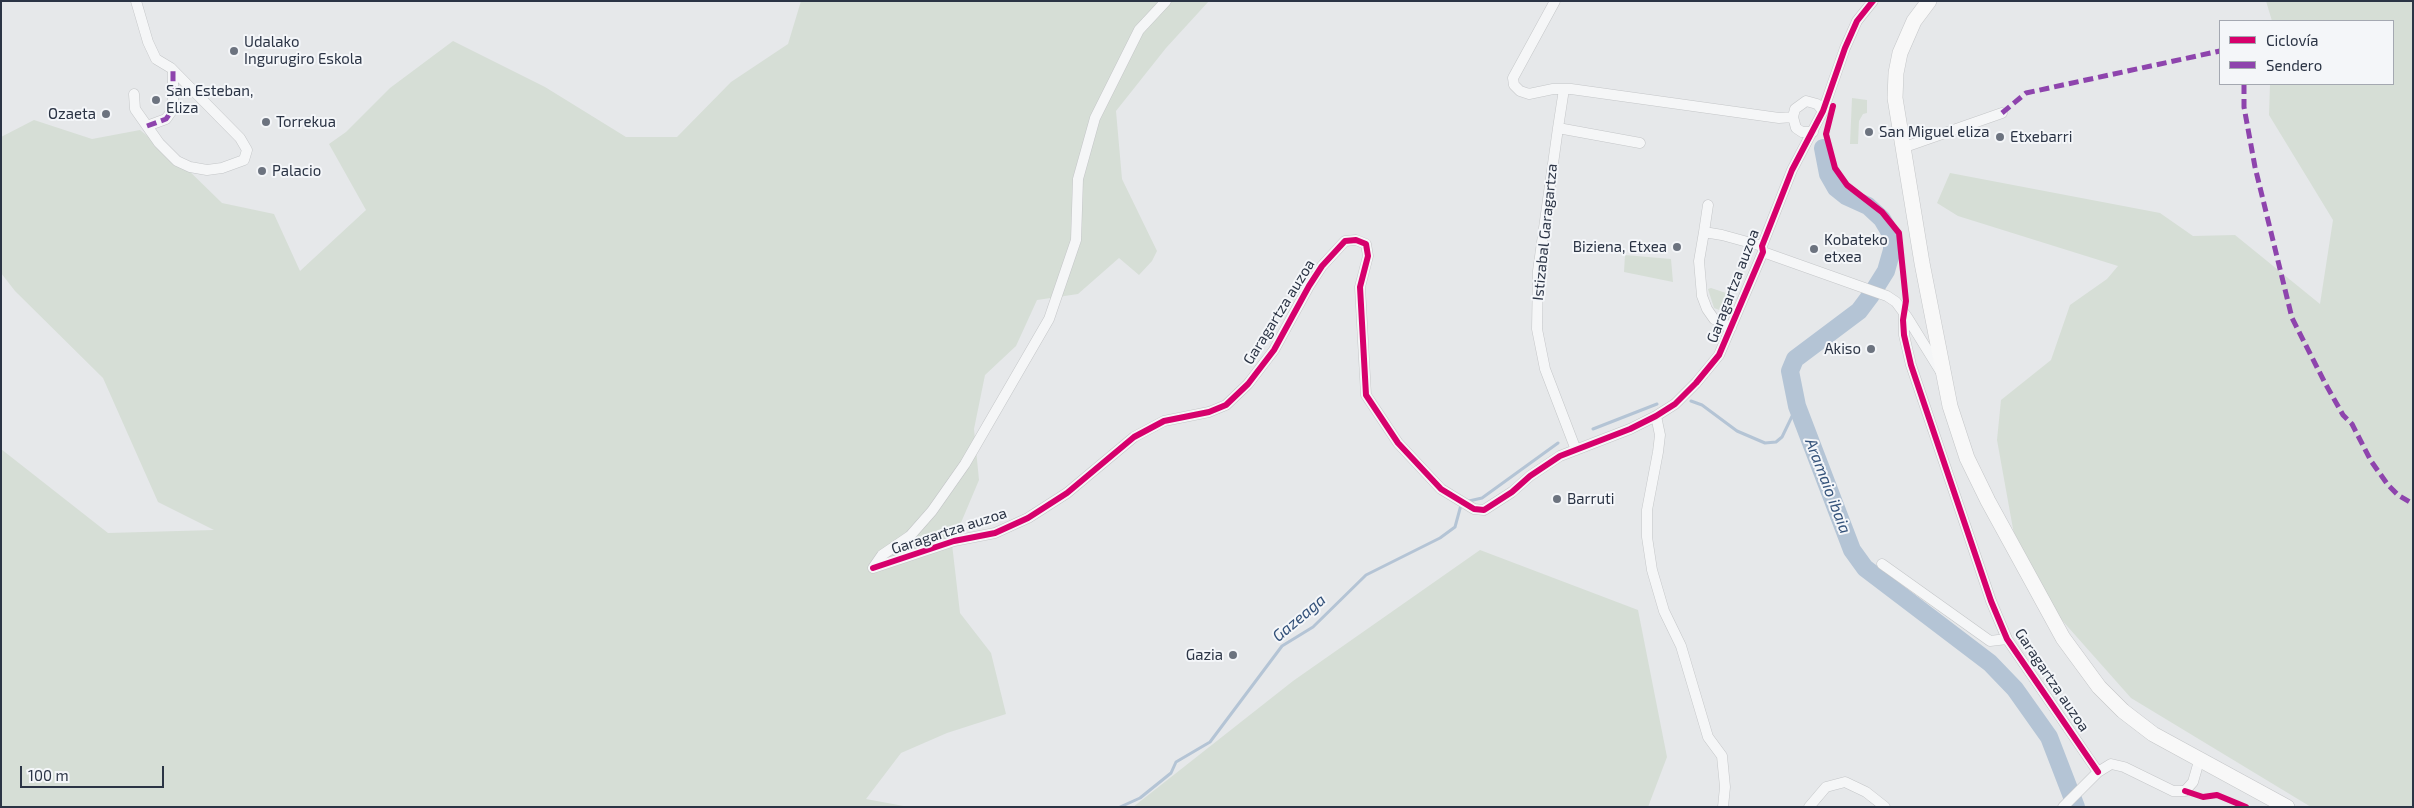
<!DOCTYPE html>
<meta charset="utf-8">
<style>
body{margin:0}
#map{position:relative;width:2414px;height:808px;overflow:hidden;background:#e6e8ea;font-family:"Exo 2",sans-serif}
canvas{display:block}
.frame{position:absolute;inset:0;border:2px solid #2b3445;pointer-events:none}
.legend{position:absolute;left:2219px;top:20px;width:175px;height:65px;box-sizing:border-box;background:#f4f6f9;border:1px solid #a4a8b1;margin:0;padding:6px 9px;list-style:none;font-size:15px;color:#2b3445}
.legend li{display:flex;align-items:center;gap:10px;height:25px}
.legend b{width:25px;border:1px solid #a4a8b1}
.scale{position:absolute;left:20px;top:766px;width:144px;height:22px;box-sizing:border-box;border:2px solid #2b3445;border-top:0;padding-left:6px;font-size:15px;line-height:18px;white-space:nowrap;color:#2b3445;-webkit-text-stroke:4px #f4f6f9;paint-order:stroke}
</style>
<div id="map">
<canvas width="2414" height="808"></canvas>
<div class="frame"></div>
<ul class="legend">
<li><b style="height:6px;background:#d6006c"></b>Ciclovía</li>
<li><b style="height:6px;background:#8e44ad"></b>Sendero</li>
</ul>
<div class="scale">100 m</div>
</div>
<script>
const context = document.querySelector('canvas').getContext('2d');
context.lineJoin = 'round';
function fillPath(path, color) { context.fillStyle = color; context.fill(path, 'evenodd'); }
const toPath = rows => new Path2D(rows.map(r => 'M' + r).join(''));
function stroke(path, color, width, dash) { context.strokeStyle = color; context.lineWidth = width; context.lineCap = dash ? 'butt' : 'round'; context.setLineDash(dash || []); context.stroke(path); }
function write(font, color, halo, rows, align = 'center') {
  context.font = font + ' "Exo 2",sans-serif'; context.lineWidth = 4; context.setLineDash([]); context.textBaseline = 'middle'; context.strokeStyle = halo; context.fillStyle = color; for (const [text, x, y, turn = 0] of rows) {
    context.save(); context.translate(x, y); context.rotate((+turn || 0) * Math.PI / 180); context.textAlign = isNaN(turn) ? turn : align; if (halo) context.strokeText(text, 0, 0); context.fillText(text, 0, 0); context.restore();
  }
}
fillPath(toPath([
 [801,1,1209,1,1166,48,1116,111,1122,179,1157,251,1152,261,1139,275,1119,258,1078,294,1037,300,1016,346,985,375,974,429,979,480,952,544,960,613,991,653,1006,714,947,733,901,753,866,799,909,807,1,807,1,449,108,533,214,530,158,502,103,378,15,291,1,273,1,137,34,120,92,139,140,130,181,163,222,203,274,214,300,271,366,210,329,144,346,132,390,88,453,41,545,87,626,137,677,137,731,82,788,44],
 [2266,1,2413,1,2413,807,2311,807,2131,698,2060,618,2015,540,1997,440,2001,400,2051,360,2070,305,2107,279,2118,266,1958,216,1937,203,1950,173,2160,213,2193,236,2235,235,2320,304,2333,220,2269,115,2270,84,2393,84,2393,21,2272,21],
 [1852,98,1867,100,1867,113,1863,114,1859,121,1858,144,1850,144],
 [1625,255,1671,259,1673,282,1624,272],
 [1711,288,1735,296,1728,313,1714,308,1708,289],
 [1480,550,1638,610,1667,757,1648,807,1133,807,1293,681]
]), '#d6ded6');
stroke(toPath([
 [1691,401,1702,405,1737,431,1765,443,1776,442,1782,437,1797,406],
 [1593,429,1657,404],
 [1469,501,1482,498,1558,443],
 [1120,807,1140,798,1171,773,1176,762,1210,742,1282,646,1313,627,1366,575,1440,538,1455,527,1461,505]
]), '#b4c4d5', 3);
stroke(toPath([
 [1823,148,1828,174,1836,188,1846,196,1868,206,1882,219,1892,236,1892,250,1886,271,1871,295,1859,311,1795,359,1790,371,1797,406,1852,550,1865,568,1990,663,2015,689,2049,737,2076,807]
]), '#b4c4d5', 18);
const street = toPath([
 [1555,1,1513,78,1514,85,1520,91,1529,94,1553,89,1571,89,1779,118,1793,117],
 [1564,89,1558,128,1640,143],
 [134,94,135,109,159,143,177,161,190,167,207,170,222,168,244,160,247,150,240,138,171,68,156,59,148,42,136,1],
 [147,126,166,119,171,112,173,105,173,71],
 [1558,128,1538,271,1537,329,1545,369,1576,450],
 [1813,132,1802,132,1796,128,1793,117,1795,109,1806,101,1817,104,1823,111],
 [1902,148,2002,113],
 [1704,232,1708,205],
 [1763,252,1887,296,1896,302,1907,317,1941,372],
 [1904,313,1904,335,1911,365,1991,601,2007,639,2098,772],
 [1731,328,1714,319,1707,309,1702,296,1699,261,1704,232,1722,235,1762,246],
 [1656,416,1660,435,1658,452,1647,510,1647,537,1652,570,1664,611,1681,646,1708,737,1722,756,1725,787,1723,807],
 [1882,564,1990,641,2007,639],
 [873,568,954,541,995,533,1028,518,1067,493,1134,437,1164,421,1209,412,1226,405,1248,384,1274,350,1309,286,1322,266,1345,241,1356,240,1366,244,1368,256,1360,287,1366,395,1398,443,1441,489,1474,509,1484,510,1512,492,1530,476,1560,456,1630,429,1656,416,1675,404,1696,383,1719,355,1763,252,1762,246,1792,170,1823,111,1845,48,1857,21,1873,1],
 [873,568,882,555,910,536,932,511,965,464,1049,319,1076,240,1078,179,1095,118,1139,30,1166,1],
 [1809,807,1826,787,1845,782,1866,792,1885,807],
 [2063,807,2098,772,2111,764,2124,767,2173,791,2185,791,2193,782,2199,761]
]);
const secondary = toPath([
 [1929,1,1914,21,1900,53,1896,73,1895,98,1922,263,1950,406,1967,458,1988,501,2063,638,2099,687,2123,711,2153,734,2287,807]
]);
stroke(street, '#c4c6c8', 11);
stroke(secondary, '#c4c6c8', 16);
stroke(street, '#f5f6f7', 10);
stroke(secondary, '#f8f8f8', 15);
stroke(toPath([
 [2244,84,2244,107,2255,167,2292,318,2325,383,2343,415,2352,424,2371,461,2388,485,2398,495,2413,504],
 [2002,113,2026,93,2220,51],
 [147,126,166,119,171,112,173,105,173,71]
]), '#8e44ad', 5, [10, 5]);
stroke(toPath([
 [1833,106,1826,134,1835,168,1847,185,1882,212,1899,233,1906,301,1903,320,1904,335,1911,365,1991,601,2007,639,2098,772],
 [873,568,954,541,995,533,1028,518,1067,493,1134,437,1164,421,1209,412,1226,405,1248,384,1274,350,1309,286,1322,266,1345,241,1356,240,1366,244,1368,256,1360,287,1366,395,1398,443,1441,489,1474,509,1484,510,1512,492,1530,476,1560,456,1630,429,1656,416,1675,404,1696,383,1719,355,1763,252,1762,246,1792,170,1823,111,1845,48,1857,21,1873,1],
 [2185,791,2203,797,2217,795,2246,807]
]), '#d6006c', 6);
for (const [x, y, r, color] of [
 [234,51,5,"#6c737f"],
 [156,100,5,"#6c737f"],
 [106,114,5,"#6c737f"],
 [266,122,5,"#6c737f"],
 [1869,132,5,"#6c737f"],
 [2000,137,5,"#6c737f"],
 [262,171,5,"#6c737f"],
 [1677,247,5,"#6c737f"],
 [1814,249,5,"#6c737f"],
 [1871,349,5,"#6c737f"],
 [1557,499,5,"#6c737f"],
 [1233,655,5,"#6c737f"]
]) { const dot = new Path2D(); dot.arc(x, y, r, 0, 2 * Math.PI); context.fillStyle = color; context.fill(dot); stroke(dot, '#f4f6f9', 2); }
write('15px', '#2b3445', '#f4f6f9', [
 ["Udalako",244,42],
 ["Ingurugiro Eskola",244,59],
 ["San Esteban,",166,91],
 ["Eliza",166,108],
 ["Ozaeta",96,114,"right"],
 ["Torrekua",276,122],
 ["San Miguel eliza",1879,132],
 ["Etxebarri",2010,137],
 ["Palacio",272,171],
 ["Kobateko",1824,240],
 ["etxea",1824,257],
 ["Biziena, Etxea",1667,247,"right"],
 ["Akiso",1861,349,"right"],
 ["Barruti",1567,499],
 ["Gazia",1223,655,"right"]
], 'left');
write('15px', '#2b3445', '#f4f6f9', [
 ["Istizabal Garagartza",1545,232,-84],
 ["Garagartza auzoa",1733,286,-69],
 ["Garagartza auzoa",1279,312,-58],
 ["Garagartza auzoa",949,531,-18],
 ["Garagartza auzoa",2052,680,56]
]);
write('italic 16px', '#34527a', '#f4f6f9', [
 ["Aramaio ibaia",1828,486,69],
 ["Gazeaga",1299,618,-40]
]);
</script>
